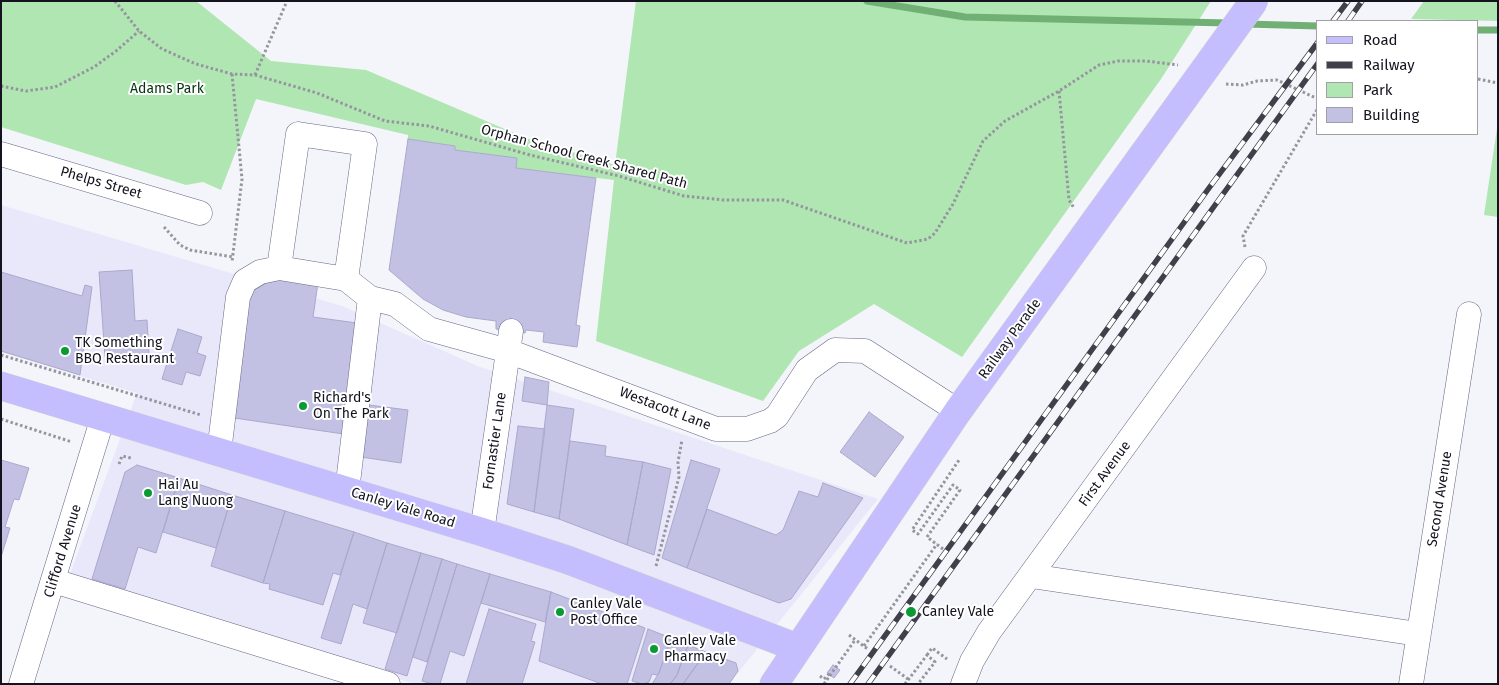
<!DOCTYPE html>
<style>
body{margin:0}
#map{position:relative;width:1499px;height:685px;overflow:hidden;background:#f4f4fb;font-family:"Fira Sans",sans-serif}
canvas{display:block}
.frame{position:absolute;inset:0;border:2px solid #14131f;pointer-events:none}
.legend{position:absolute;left:1316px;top:20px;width:162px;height:115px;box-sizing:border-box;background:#fff;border:1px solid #a1a1a5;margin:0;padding:6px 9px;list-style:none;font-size:15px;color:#14131f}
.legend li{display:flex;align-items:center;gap:10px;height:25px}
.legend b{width:25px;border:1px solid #a1a1a5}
</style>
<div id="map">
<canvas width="1499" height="685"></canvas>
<div class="frame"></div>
<ul class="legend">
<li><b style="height:6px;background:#c4befe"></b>Road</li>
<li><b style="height:6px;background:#40404b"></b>Railway</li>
<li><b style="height:14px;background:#afe6b2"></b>Park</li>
<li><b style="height:14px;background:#c2c1e4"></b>Building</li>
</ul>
</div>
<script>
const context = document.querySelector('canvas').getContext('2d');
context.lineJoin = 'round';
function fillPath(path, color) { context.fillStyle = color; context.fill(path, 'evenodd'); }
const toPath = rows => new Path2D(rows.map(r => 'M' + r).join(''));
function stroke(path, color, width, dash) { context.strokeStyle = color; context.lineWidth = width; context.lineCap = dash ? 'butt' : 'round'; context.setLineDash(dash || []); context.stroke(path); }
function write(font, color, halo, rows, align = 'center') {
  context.font = font + ' "Fira Sans",sans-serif'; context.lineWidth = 4; context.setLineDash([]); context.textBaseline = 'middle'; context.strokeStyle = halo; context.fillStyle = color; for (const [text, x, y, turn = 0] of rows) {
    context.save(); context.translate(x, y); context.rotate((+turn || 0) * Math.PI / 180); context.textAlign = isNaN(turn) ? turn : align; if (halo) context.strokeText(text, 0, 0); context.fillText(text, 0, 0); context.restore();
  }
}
fillPath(toPath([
 [1,205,342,306,480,367,878,499,729,684,414,684,70,574,137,393,1,352]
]), '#e9e8fa');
fillPath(toPath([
 [1,1,196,1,271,61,366,70,526,138,615,165,636,1,1211,1,1161,79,962,357,874,304,799,351,763,401,596,341,614,180,516,168,517,158,455,150,455,146,408,139,408,135,256,99,221,190,203,182,186,185,1,127],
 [1424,1,1498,1,1498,21,1411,19],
 [1498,122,1498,217,1484,215]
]), '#afe6b2');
stroke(toPath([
 [867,1,965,17,1228,23],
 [1246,24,1318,26],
 [1478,30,1498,30]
]), '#71b075', 7);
const building = toPath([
 [408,139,455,146,455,150,517,158,516,168,596,178,576,325,580,326,577,347,543,342,544,332,526,330,525,333,496,329,496,321,466,317,443,310,423,299,389,270,408,139],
 [132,270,135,321,147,320,149,354,105,357,99,272,132,270],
 [1,272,82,296,85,285,92,287,80,375,1,351,1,272],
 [273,279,318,283,313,317,357,323,348,390,371,393,364,437,214,415,220,371,253,291,273,279],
 [178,329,202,337,197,353,206,356,200,376,186,372,182,385,162,379,178,329],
 [525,377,549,382,547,405,522,401,525,377],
 [369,405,408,410,401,463,361,457,369,405],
 [547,405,574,409,559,519,534,512,547,405],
 [869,412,904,437,875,477,840,452,869,412],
 [518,426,545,429,534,512,507,504,518,426],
 [570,441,606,446,605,456,643,462,627,545,559,519,570,441],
 [1,460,29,468,19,500,14,499,5,527,10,528,1,557,1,460],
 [691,460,720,469,687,568,662,558,691,460],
 [643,462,671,469,654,555,627,545,643,462],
 [137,465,179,478,156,553,138,547,125,589,92,579,125,472,137,465],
 [179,478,232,495,216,548,163,532,179,478],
 [823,483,863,498,791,599,779,603,687,568,707,509,776,535,783,530,799,491,818,497,823,483],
 [232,495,285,511,263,583,211,566,232,495],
 [285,511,354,532,340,575,333,573,323,605,269,589,270,584,263,583,285,511],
 [354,532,387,543,367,609,353,604,341,644,321,638,354,532],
 [387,543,421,553,397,633,363,623,387,543],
 [421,553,442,559,407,676,385,669,421,553],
 [442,559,457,564,427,662,413,657,442,559],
 [457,564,490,574,464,656,450,651,440,684,433,684,422,681,457,564],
 [490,574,551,592,545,622,481,603,490,574],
 [551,592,645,628,627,684,602,684,539,661,551,592],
 [489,609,536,624,531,641,535,642,522,684,466,684,489,609],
 [648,629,671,638,659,673,657,675,652,674,649,682,642,684,632,681,648,629],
 [671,638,688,645,677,675,670,684,652,684,659,673,671,638],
 [688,645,706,652,683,684,670,684,677,675,688,645],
 [706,652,736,663,738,671,729,684,683,684,706,652],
 [833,665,840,670,834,678,827,673,833,665]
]);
fillPath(building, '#c2c1e4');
stroke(building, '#aaa9cb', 1);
const minor = toPath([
 [1,154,200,213],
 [279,268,298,134,365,144,346,279,370,298,395,304,429,329,508,351,716,429,747,429,770,421,777,416,807,370,835,350,865,351,958,411],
 [219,452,238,297,245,281,260,272,279,268,346,279],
 [347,491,370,298],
 [482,532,511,331],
 [1031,576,1418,634],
 [54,581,388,684],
 [21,684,103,417],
 [963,684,972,661,989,632,1254,268],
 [1411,684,1469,314]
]);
const major = toPath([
 [1,386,482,532,568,560,798,648],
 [774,684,958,411,1184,98]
]);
stroke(minor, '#676685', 25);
stroke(major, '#d0d0d2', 29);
stroke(toPath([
 [115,1,139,31,162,49,196,64,232,74,255,75,317,93,385,121,429,126,530,155,619,176,684,196,723,200,783,200,907,243,928,239,935,233,953,204,983,141,1005,121,1059,91,1099,65,1118,61,1146,61,1178,65],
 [232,74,242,179,232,262],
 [255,75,287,1],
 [1478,79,1498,83],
 [1226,84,1243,85,1257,81,1277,80,1318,99],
 [1,86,26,91,55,87,94,67,116,51,139,31],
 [1059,91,1069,200,1074,208],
 [164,227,180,245,190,250,233,257],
 [1245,247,1243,236,1318,108],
 [1,355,201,415],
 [1,419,72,442],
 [119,464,122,456,131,458],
 [943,549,927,537,960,490,953,485,918,534,912,530,959,460],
 [656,566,679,477,678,462,682,440],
 [849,635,869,650],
 [864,646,937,544],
 [927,655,932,648,947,659],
 [890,666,908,679],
 [820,676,824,679,830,673],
 [824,684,855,640],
 [905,684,927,655,935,662,918,684]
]), '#96959f', 3, [2.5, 2.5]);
stroke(minor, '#fff', 24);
stroke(major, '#c4befe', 28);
const rail = toPath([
 [1333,21,1348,1],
 [1348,21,1362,1],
 [850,684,1209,188,1318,42],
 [868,684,1318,63]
]);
stroke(rail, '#40404b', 5.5);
stroke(rail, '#fff', 4, [11]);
const majorBridge = toPath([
 [1184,98,1254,1]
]);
stroke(majorBridge, '#d0d0d2', 29, []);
stroke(majorBridge, '#c4befe', 28);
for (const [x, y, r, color] of [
 [65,351,5,"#099a33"],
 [303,406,5,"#099a33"],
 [148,493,5,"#099a33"],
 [560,612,5,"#099a33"],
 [911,612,6,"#099a33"],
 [654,649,5,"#099a33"]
]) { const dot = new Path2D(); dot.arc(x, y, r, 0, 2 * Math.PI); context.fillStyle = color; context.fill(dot); stroke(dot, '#fff', 2); }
write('14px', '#04340d', '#fff', [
 ["Adams Park",167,89]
]);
write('14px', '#14131f', '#fff', [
 ["Orphan School Creek Shared Path",584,157,15],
 ["Phelps Street",101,183,16],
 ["Railway Parade",1010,339,-54],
 ["Westacott Lane",665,409,21],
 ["Fornastier Lane",495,441,-82],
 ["First Avenue",1105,474,-54],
 ["Second Avenue",1440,499,-81],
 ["Canley Vale Road",403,508,17],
 ["Clifford Avenue",63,551,-73]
]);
write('14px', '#14131f', '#fff', [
 ["TK Something",75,343],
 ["BBQ Restaurant",75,359],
 ["Richard's",313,398],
 ["On The Park",313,414],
 ["Hai Au",158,485],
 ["Lang Nuong",158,501],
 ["Canley Vale",570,604],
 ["Post Office",570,620],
 ["Canley Vale",922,612],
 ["Canley Vale",664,641],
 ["Pharmacy",664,657]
], 'left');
</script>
